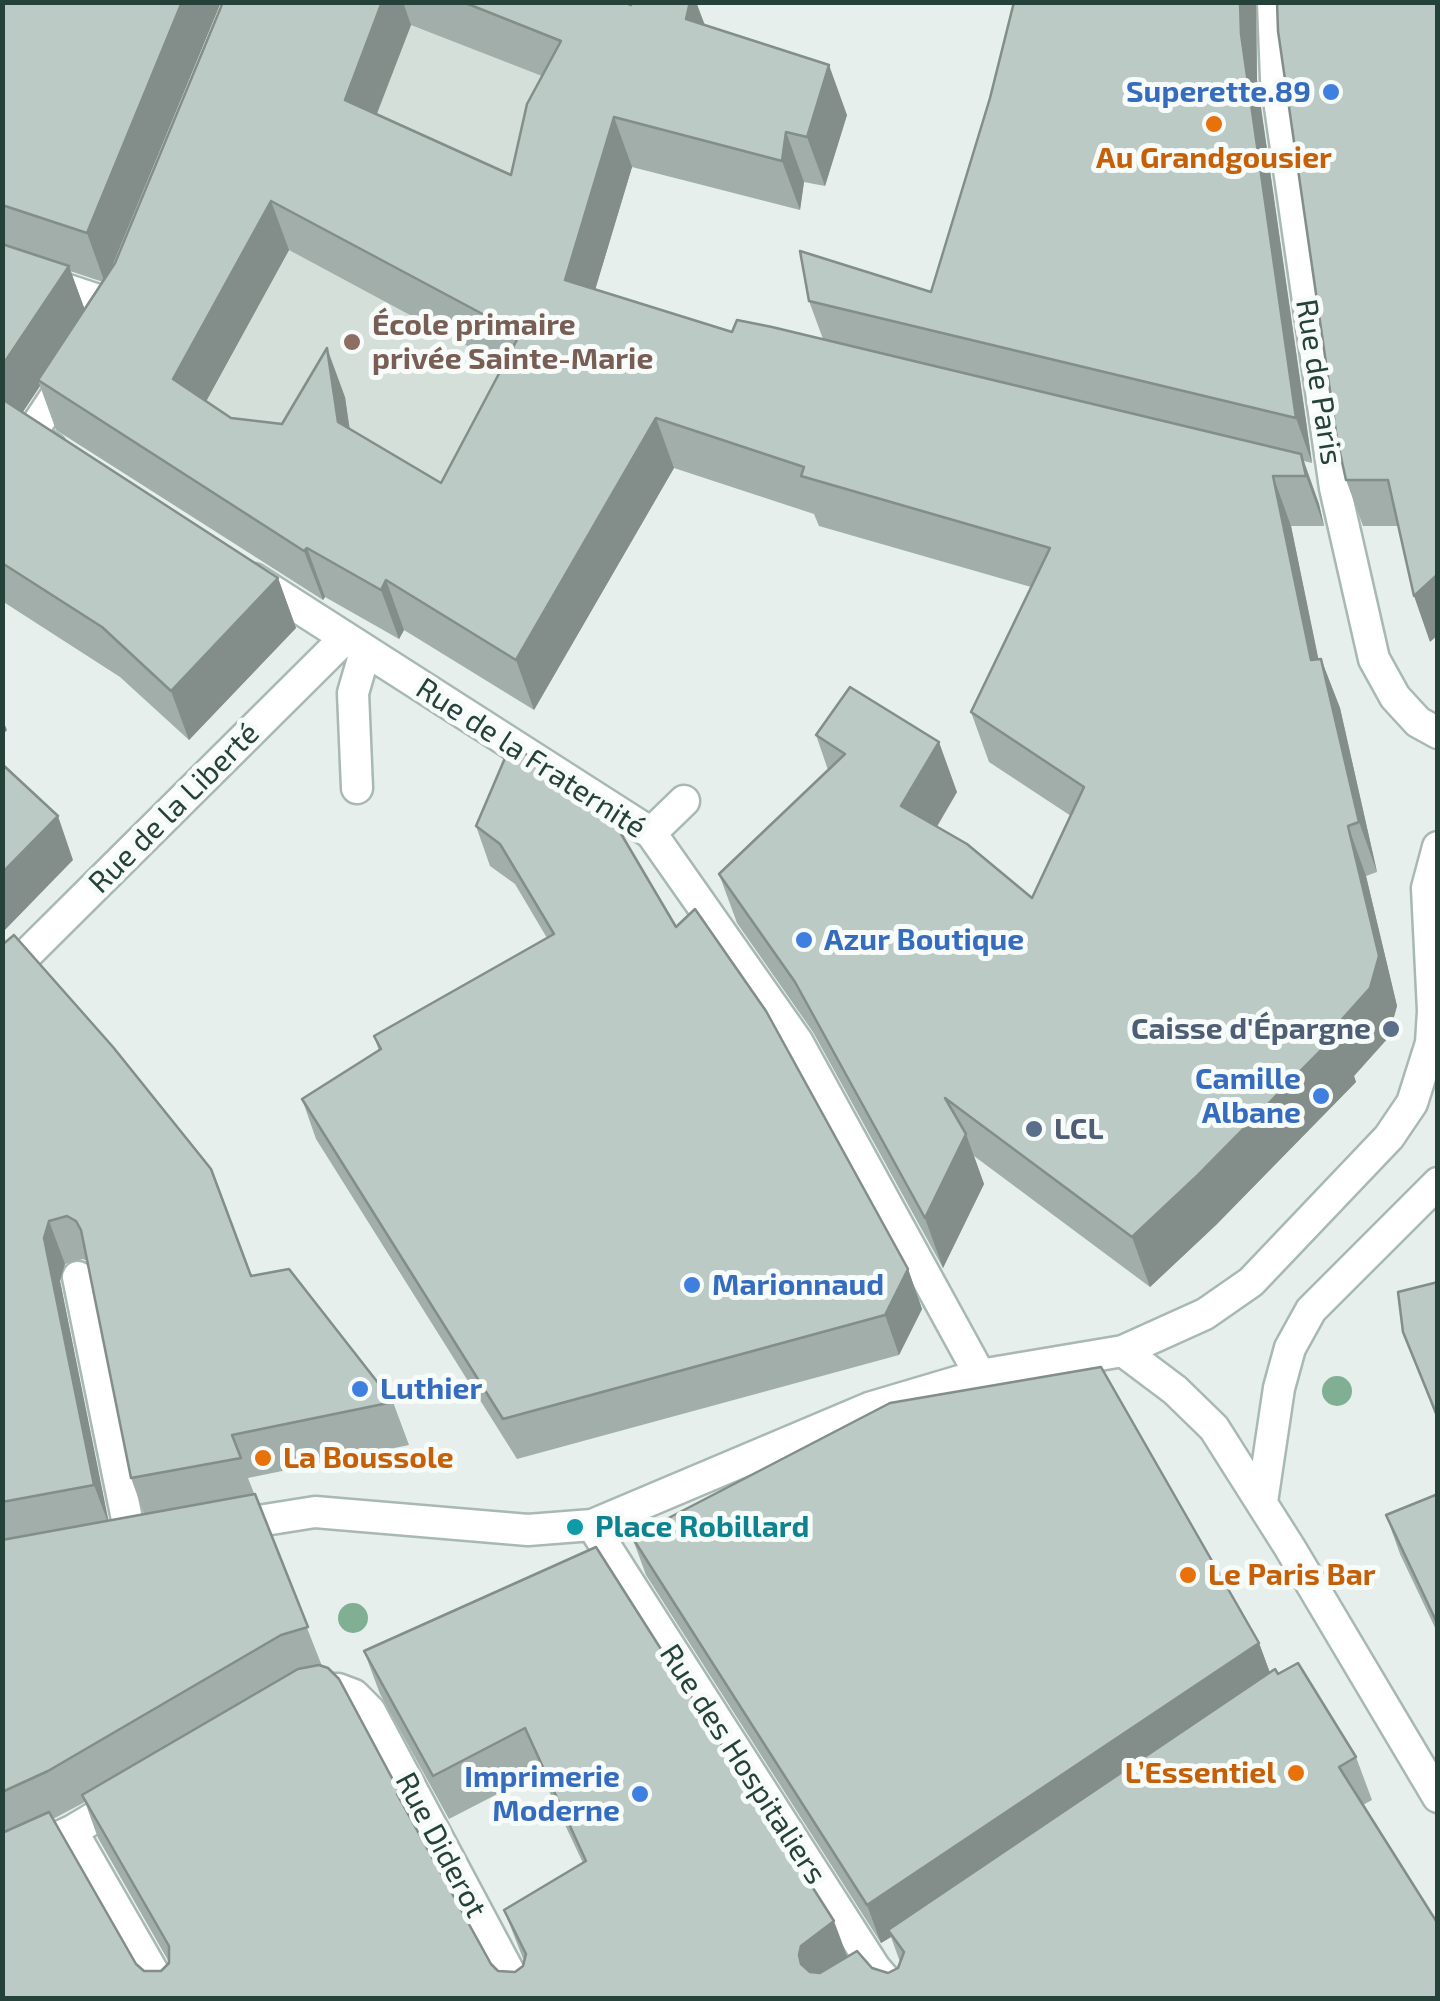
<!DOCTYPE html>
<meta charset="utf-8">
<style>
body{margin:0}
#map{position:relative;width:1440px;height:2001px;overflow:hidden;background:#e6efeb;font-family:"Exo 2",sans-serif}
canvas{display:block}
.frame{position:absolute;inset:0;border:5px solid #24423a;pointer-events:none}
</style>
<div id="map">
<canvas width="1440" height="2001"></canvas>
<div class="frame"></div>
</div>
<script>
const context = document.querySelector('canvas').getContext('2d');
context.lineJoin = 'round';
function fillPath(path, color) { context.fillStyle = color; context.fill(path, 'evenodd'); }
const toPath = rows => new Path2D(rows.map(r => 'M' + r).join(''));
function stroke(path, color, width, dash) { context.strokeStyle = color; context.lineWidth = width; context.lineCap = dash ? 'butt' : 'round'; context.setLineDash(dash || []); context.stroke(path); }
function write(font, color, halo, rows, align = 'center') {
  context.font = font + ' "Exo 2",sans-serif'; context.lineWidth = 10; context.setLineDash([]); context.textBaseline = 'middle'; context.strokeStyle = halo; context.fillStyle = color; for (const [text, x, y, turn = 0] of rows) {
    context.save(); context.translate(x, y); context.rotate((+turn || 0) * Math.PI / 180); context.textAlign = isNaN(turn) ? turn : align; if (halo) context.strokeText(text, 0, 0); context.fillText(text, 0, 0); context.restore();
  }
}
fillPath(toPath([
 [521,3,670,177,633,164,588,313,399,639,331,599,147,314,274,33]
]), '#d4dfda');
const minor = toPath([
 [1273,2,1276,79,1335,488,1374,659,1395,697,1418,722,1438,733],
 [2,268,116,306],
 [51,448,30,435,71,373],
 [254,579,651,833,797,1041,980,1375],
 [357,788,353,693,365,652],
 [651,833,684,801],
 [2,979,345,638],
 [78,1277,132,1544],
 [1123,1351,1175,1390,1214,1428,1290,1548,1438,1797],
 [1262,1502,1279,1388,1290,1348,1311,1310,1438,1183],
 [592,1525,875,1968,901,1998],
 [227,1526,315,1512,528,1530,592,1525,869,1408,980,1375,1123,1351,1205,1314,1251,1282,1389,1137,1412,1103,1431,1043,1433,1011,1427,888,1438,847],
 [307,1695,323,1689,338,1689,354,1695,370,1711,523,1998],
 [72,1831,168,1998],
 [2,1863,72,1831,124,1800]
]);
stroke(minor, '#a8b8b2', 35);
stroke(minor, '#fff', 30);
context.fillStyle = '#80af93';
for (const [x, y] of [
 [1337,1391],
 [353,1618]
]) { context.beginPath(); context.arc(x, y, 15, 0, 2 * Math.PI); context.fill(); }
fillPath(toPath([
 [2,2,221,2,110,272,115,263,223,2,624,2,631,5,696,2,705,25,847,115,825,186,804,182,800,210,632,167,595,290,732,332,823,339,809,301,931,292,990,98,1014,2,1256,2,1257,80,1312,463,1304,461,1319,504,1324,526,1291,526,1318,659,1321,659,1340,708,1377,872,1366,876,1397,1006,1388,1038,1354,1076,1356,1082,1216,1225,1150,1287,974,1156,984,1184,943,1268,813,1032,737,923,719,874,828,770,816,735,957,792,937,827,1032,898,1071,816,989,762,971,712,1031,587,819,526,814,514,674,468,534,710,404,630,399,639,325,597,323,600,56,430,40,386,23,412,278,578,296,628,189,740,120,677,2,601],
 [411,25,542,76,511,175,377,114],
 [289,250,503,365,441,483,349,429,345,397,282,424,231,418,206,401],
 [70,271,103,282,85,310],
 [1277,2,1430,642,1398,526,1363,526,1346,480],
 [476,826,676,927,908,1269,922,1309,899,1355,517,1459,316,1139,302,1099,379,1051,374,1036,547,938,515,884,490,866],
 [2,945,251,1276,393,1402,409,1445,248,1478,322,1666,400,1793,406,1811,491,1964,498,1971,515,1972,523,1966,524,1961,504,1910,583,1863,540,1772,449,1819,380,1694,364,1651,596,1547,847,1957,888,1973,898,1968,900,1962,891,1937,881,1943,646,1575,632,1537,1259,1643,1270,1673,1278,1674,1356,1757,1372,1800,1363,1805,1438,1998,2,1998],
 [83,1259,87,1261,131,1478,144,1514,108,1521,60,1281,65,1264],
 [85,1802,98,1838,169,1962,161,1971,144,1971,136,1964,53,1819],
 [1438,1282,1438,1422,1403,1332],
 [1438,1494,1438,1634,1400,1554,1386,1515]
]), '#a1aea9');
fillPath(toPath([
 [182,2,221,2,105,283,87,233],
 [382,2,403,2,411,25,363,149,345,100],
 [690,2,696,2,711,42,686,19],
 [1240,2,1256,2,1257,80,1312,463,1296,418,1241,34],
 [829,65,847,115,825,186,807,137],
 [614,117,632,167,583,330,565,280],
 [786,132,804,182,800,210,782,161],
 [271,201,289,250,191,429,173,379],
 [69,266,87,316,38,380,40,386,14,425,2,413,2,366],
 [327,348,345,397,356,471,338,422],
 [656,418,674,468,534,710,516,660],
 [1301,454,1319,504,1324,526,1306,476],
 [1273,476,1291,526,1329,710,1311,660],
 [307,548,325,597,323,600,304,551],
 [1438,574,1438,635,1430,642,1414,596],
 [278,578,296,628,189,740,171,691],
 [386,580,404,630,399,639,381,590],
 [1321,659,1340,708,1377,872,1359,822],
 [2,718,7,730,2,736],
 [939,742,957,792,919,856,901,806],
 [58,816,73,860,2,933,2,873],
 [1348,826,1366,876,1397,1006,1388,1038,1354,1076,1356,1082,1216,1225,1150,1287,1132,1237,1335,1027],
 [966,1134,984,1184,943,1268,925,1218],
 [49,1221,65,1264,60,1281,110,1528,94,1485,44,1238],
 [908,1269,922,1309,899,1355,885,1315],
 [1259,1643,1273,1681,888,1930,891,1937,881,1943,867,1905],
 [834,1921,850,1964,814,1998,799,1955,801,1946]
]), '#838d89');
const building = toPath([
 [2,2,182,2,87,233,2,205,2,2],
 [223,2,382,2,345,100,511,175,527,104,561,41,463,2,624,2,631,5,632,2,690,2,686,19,829,65,807,137,786,132,782,161,614,117,565,280,732,332,737,320,772,327,1301,454,1306,476,1273,476,1311,660,1321,659,1359,822,1348,826,1379,956,1370,988,1335,1027,1338,1033,1198,1175,1132,1237,945,1098,966,1134,925,1218,795,982,719,874,845,754,816,735,850,687,939,742,901,806,967,844,1032,898,1084,787,971,712,1050,548,801,476,804,467,656,418,516,660,386,580,381,590,307,548,304,551,38,380,115,263,223,2],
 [271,201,520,334,441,483,338,422,327,348,282,424,231,418,173,379,271,201],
 [1014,2,1240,2,1241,34,1296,418,809,301,800,251,931,292,990,98,1014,2],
 [1277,2,1438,2,1438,574,1414,596,1388,480,1346,480,1337,439,1278,31,1277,2],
 [2,244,69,266,2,366,2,244],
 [2,399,278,578,171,691,102,627,2,563,2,399],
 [511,744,607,810,676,927,695,909,766,1011,908,1269,885,1315,503,1419,302,1099,381,1049,374,1036,554,934,500,844,476,826,511,744],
 [2,764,58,816,2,873,2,764],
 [14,935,113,1047,211,1169,251,1276,289,1269,393,1402,232,1435,241,1458,131,1478,81,1230,76,1221,67,1216,49,1221,44,1238,94,1485,2,1502,2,945,14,935],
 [1438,1282,1438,1418,1403,1332,1398,1292,1438,1282],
 [1101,1367,1259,1643,867,1905,632,1537,890,1403,1101,1367],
 [255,1494,308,1627,281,1635,48,1771,2,1792,2,1540,255,1494],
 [1438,1494,1438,1625,1386,1515,1438,1494],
 [596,1547,834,1921,801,1946,799,1955,801,1964,810,1972,820,1973,857,1951,872,1968,888,1973,898,1968,904,1952,888,1930,1275,1669,1278,1674,1298,1663,1356,1757,1339,1767,1438,1924,1438,1998,2,1998,2,1833,49,1812,136,1964,144,1971,161,1971,169,1963,169,1946,82,1795,298,1669,319,1665,328,1668,339,1679,400,1793,397,1794,491,1964,498,1971,515,1972,523,1966,526,1954,504,1910,586,1861,525,1728,433,1776,364,1651,596,1547]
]);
fillPath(building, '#bbcac4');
stroke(building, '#838d89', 2.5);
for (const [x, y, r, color] of [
 [1331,92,10,"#3f7fe0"],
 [1214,124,10,"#e8710a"],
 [352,342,10,"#8d6e63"],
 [804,940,10,"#3f7fe0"],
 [1391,1029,10,"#5c6f8a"],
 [1321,1096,10,"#3f7fe0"],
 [1034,1129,10,"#5c6f8a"],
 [692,1285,10,"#3f7fe0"],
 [360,1389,10,"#3f7fe0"],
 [263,1458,10,"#e8710a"],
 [575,1527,10,"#0f9aa8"],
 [1188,1575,10,"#e8710a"],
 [1296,1773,10,"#e8710a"],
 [640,1794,10,"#3f7fe0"]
]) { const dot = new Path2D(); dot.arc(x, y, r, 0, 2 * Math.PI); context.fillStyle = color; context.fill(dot); stroke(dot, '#f7fbf9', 4); }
write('bold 30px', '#366cbe', '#f7fbf9', [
 ["Superette.89",1311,92],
 ["Azur Boutique",824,940,"left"],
 ["Camille",1301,1079],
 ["Albane",1301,1113],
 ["Marionnaud",712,1285,"left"],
 ["Luthier",380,1389,"left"],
 ["Imprimerie",620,1777],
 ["Moderne",620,1811]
], 'right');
write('bold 30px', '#c56008', '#f7fbf9', [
 ["Au Grandgousier",1214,158,"center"],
 ["La Boussole",283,1458],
 ["Le Paris Bar",1208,1575],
 ["L’Essentiel",1276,1773,"right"]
], 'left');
write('bold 30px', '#785e54', '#f7fbf9', [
 ["École primaire",372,325],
 ["privée Sainte-Marie",372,359]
], 'left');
write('30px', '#24423a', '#f7fbf9', [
 ["Rue de Paris",1319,382,81],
 ["Rue de la Fraternité",531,758,33],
 ["Rue de la Liberté",174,808,-45],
 ["Rue des Hospitaliers",743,1764,57],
 ["Rue Diderot",441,1845,62]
]);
write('bold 30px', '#4e5e75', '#f7fbf9', [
 ["Caisse d'Épargne",1371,1029],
 ["LCL",1054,1129,"left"]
], 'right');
write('bold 30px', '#0d838f', '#f7fbf9', [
 ["Place Robillard",595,1527]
], 'left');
</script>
